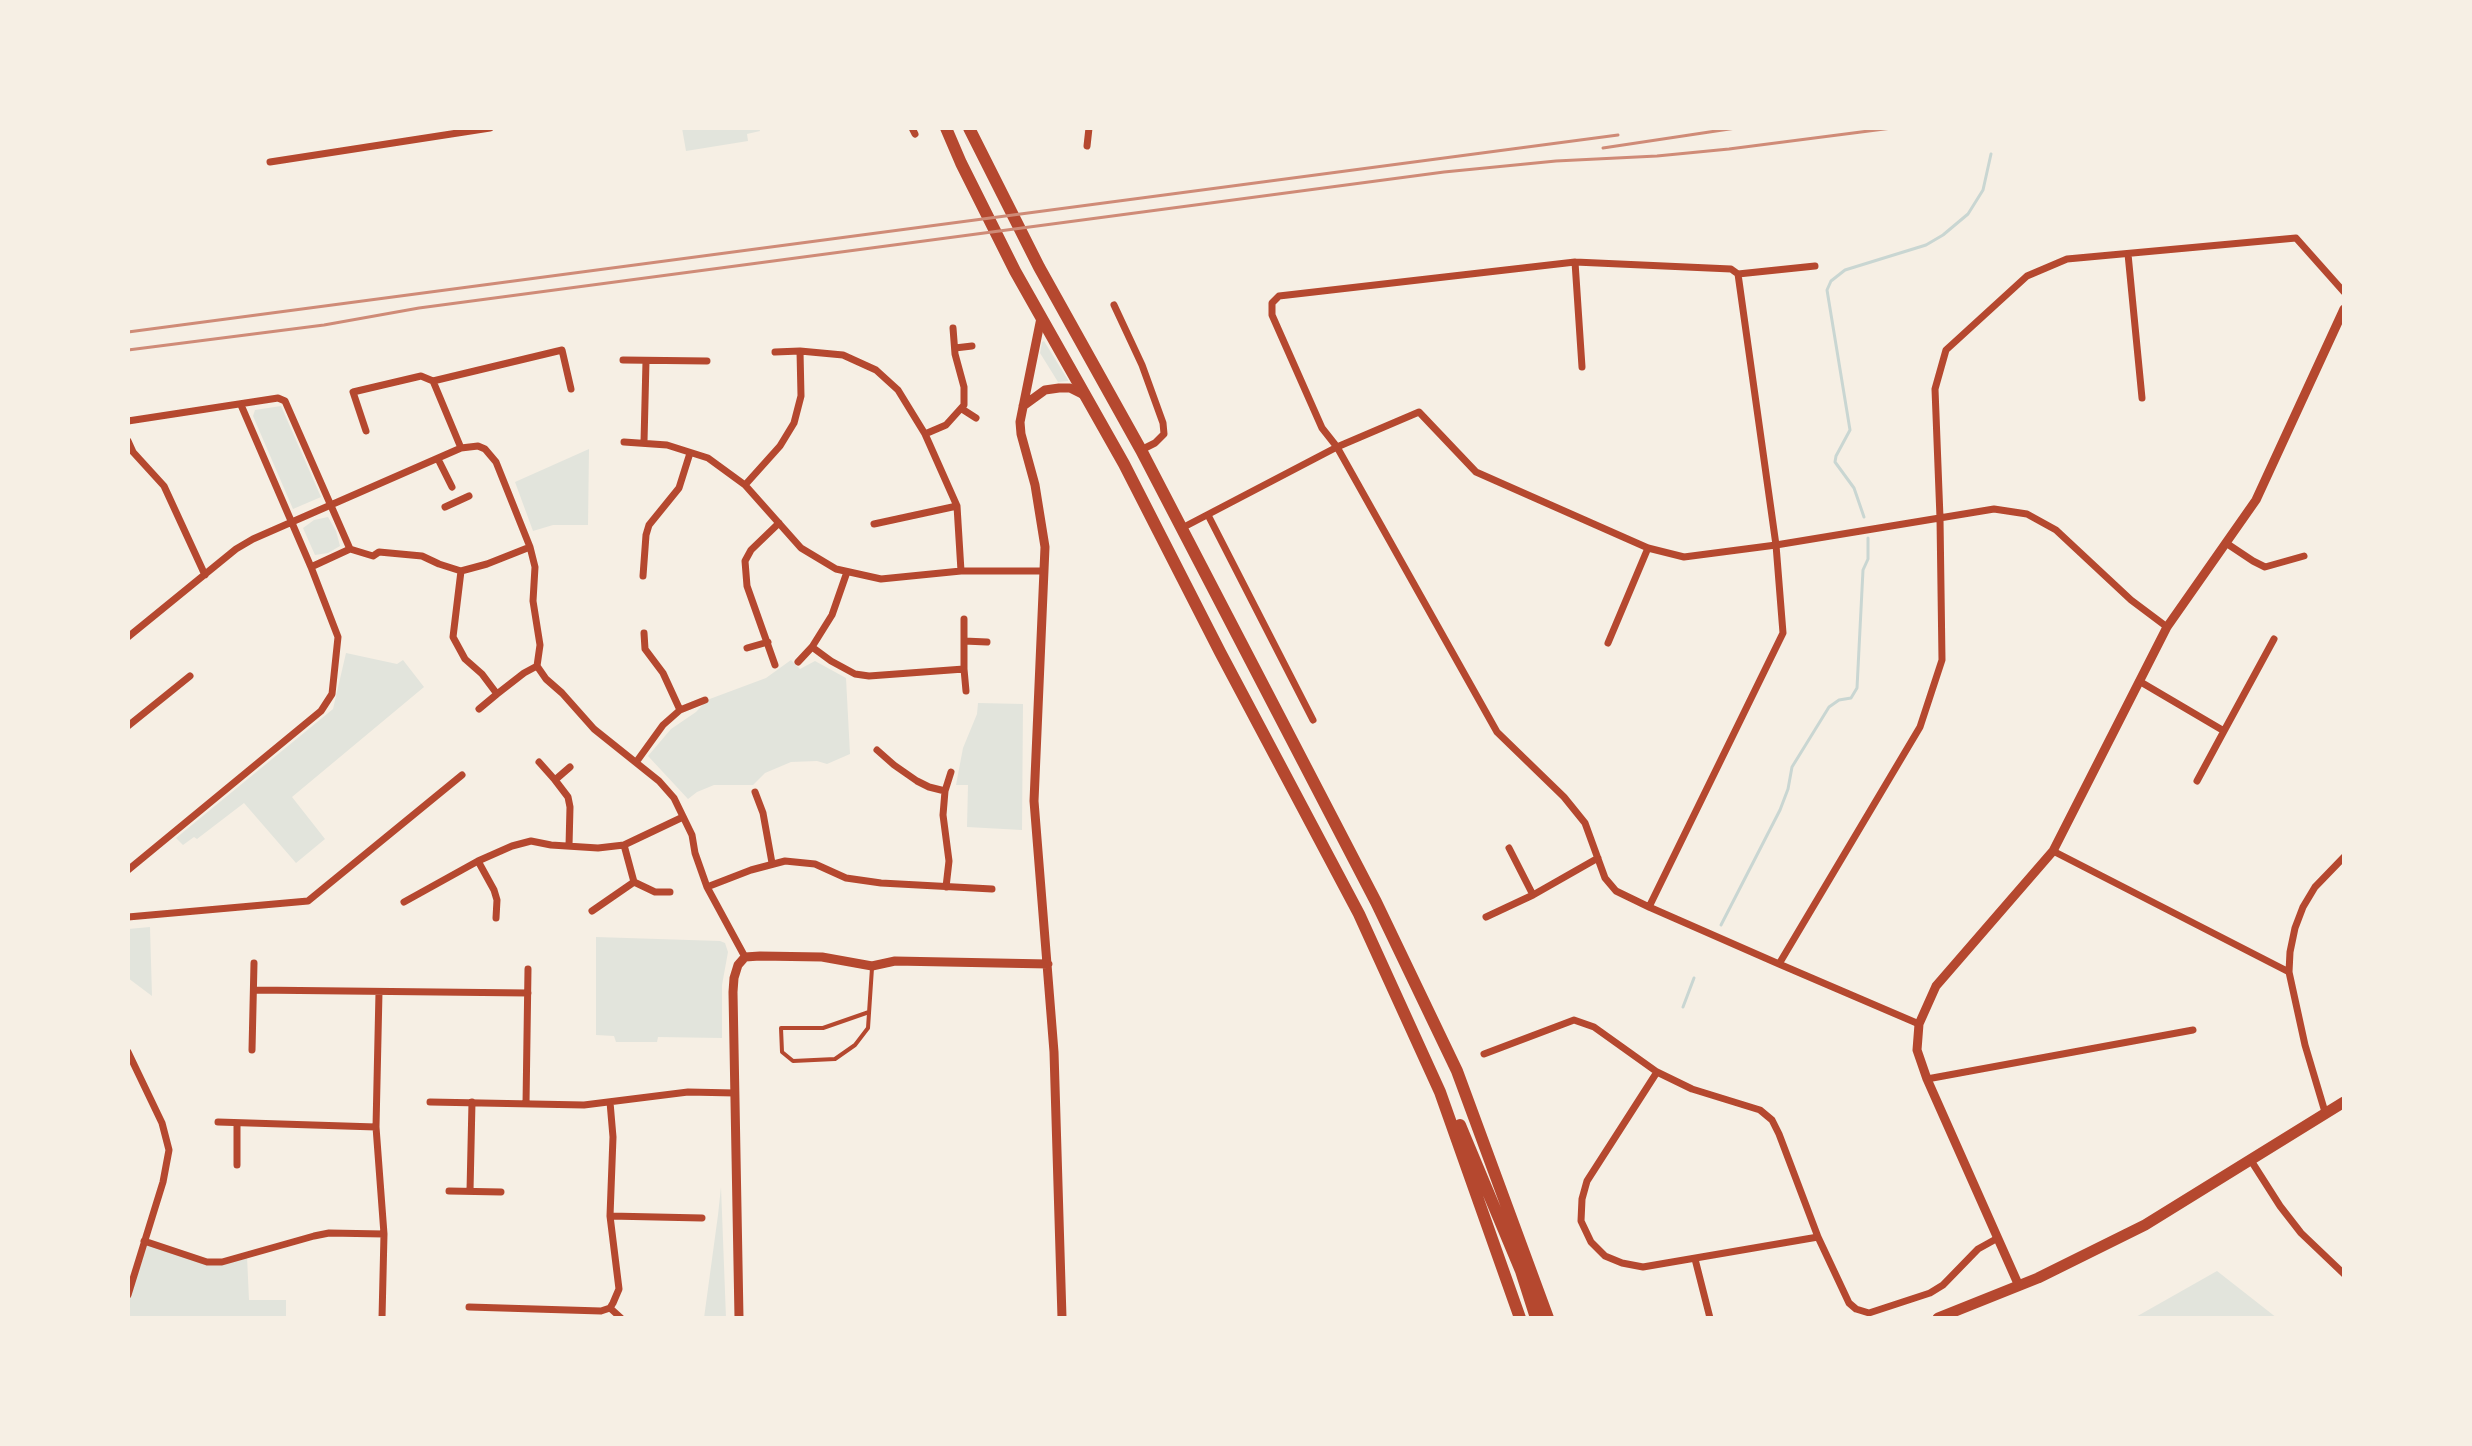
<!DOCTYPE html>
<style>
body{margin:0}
#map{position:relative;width:2472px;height:1446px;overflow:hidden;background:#f6efe4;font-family:"Golos Text",sans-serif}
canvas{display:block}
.frame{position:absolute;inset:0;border:130px solid #f6efe4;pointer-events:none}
</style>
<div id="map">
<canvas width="2472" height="1446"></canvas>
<div class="frame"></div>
</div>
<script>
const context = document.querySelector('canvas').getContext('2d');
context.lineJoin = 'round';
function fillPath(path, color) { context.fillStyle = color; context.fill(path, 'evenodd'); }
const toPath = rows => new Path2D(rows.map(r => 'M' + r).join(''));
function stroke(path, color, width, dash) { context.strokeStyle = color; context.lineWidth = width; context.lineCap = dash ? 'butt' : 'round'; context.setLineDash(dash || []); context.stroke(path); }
fillPath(toPath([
 [682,128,759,128,760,131,747,134,748,141,686,151],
 [1044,341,1068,380,1068,381,1058,382,1040,353,1042,342],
 [281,406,321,497,293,509,253,416,255,410],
 [589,449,588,525,553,525,533,531,515,482],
 [328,517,336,531,340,546,328,553,315,555,303,528,314,520],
 [346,653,397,664,403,660,424,687,292,797,325,839,296,863,244,803,197,839,194,837,183,845,176,838,333,709],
 [791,660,800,669,815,661,846,678,850,754,827,764,817,761,791,762,765,773,753,785,714,785,697,792,688,799,648,756,671,729,696,712,707,700,766,678],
 [978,703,1023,704,1022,830,967,827,968,785,956,785,963,748,977,714],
 [150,927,152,996,128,978,128,929],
 [596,937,720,941,725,943,728,952,722,985,722,1038,658,1037,657,1042,616,1042,614,1036,596,1035],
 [721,1187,726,1318,704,1318,718,1215],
 [144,1241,207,1262,247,1256,249,1300,286,1300,286,1318,128,1318,128,1295],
 [2217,1271,2277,1318,2134,1318]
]), '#e2e4dc');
stroke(toPath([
 [1864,517,1854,488,1835,462,1836,456,1850,430,1827,290,1831,281,1845,270,1926,245,1943,235,1968,214,1983,190,1991,154],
 [1721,925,1780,810,1788,789,1792,767,1829,707,1839,700,1851,698,1857,688,1863,570,1868,559,1868,538],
 [1683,1007,1694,978]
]), '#c9d6d2', 3);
stroke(toPath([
 [869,1012,823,1028,781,1028,782,1052,793,1061,835,1059,855,1045,868,1028,872,968]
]), '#b5482f', 4);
stroke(toPath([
 [912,128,915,134],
 [1087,146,1089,128],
 [270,162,490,128],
 [2128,254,2142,398],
 [1575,262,1582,367],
 [1738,274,1815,266],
 [1114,305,1142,365,1163,423,1164,434,1155,443,1141,450],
 [955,348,972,346],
 [775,352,800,351,843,355,876,370,898,390,925,434,957,506,961,571],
 [623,360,707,361],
 [962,409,976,418],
 [128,421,278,398,285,401,350,549,311,567],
 [366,431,353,392,421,376,433,381],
 [925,434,946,425,964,405,964,387,955,354,953,328],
 [128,441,133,452,164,486,205,575],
 [624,442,667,445,708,458,745,485,801,548,836,569,881,579,961,571,1044,571],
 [644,442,646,361],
 [461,448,433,381,562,350,571,389],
 [438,459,452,487],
 [745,485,780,446,794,423,801,396,800,351],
 [445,507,469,496],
 [1208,515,1313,720],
 [874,524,957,506],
 [1182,528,1337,447,1419,412,1476,472,1648,548,1684,557,1776,545,1994,509,2027,514,2056,530,2131,600,2167,627],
 [2226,543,2253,561,2265,567,2304,556],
 [530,547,487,564,461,571,453,637,465,659,482,674,497,694,524,673,537,666],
 [350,549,373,556,379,552,422,556,439,564,461,571],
 [643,576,646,535,649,525,679,488,690,453],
 [964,619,964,669,966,691],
 [644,633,645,649,663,673,680,710],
 [128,637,236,549,253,539,461,448,478,446,485,449,496,462,530,547,535,567,533,601,540,645,537,666],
 [964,641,987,642],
 [1608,643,1648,548],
 [812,647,831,661,855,674,869,676,964,669],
 [747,648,768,642],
 [798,662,812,647,832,615,847,572],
 [775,665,747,586,745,561,751,550,779,523],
 [537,666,546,679,562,693,594,729,659,781,674,798,692,835,695,853,707,887,745,957],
 [2139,681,2224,731,2274,639],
 [479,709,497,694],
 [128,726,190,676],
 [877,750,894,765,917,781,929,787,945,791],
 [637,761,663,725,680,710,705,700],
 [539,762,555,780],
 [2197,781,2224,731],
 [755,792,763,813,772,863],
 [624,845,634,882],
 [569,846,570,807,568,797,555,780,570,767],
 [1509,848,1533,895,1598,858],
 [2053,851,2289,972],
 [478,861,494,890,497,900,496,918],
 [128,870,321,711,332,694,338,637,311,567,241,405],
 [707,887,751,870,785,861,815,864,846,878,881,883,992,889],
 [946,887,949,861,943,815,945,791,951,772],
 [404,902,478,861,512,846,531,841,551,845,598,848,624,845,683,817],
 [1649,907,1783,633,1776,545,1738,274,1731,269,1575,262,1279,296,1272,303,1272,315,1322,428,1337,447,1497,732,1564,797,1585,823,1605,878,1616,891,1649,907,1779,964,1919,1024],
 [592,911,634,882,655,892,670,892],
 [128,917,308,901,462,775],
 [1486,917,1533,895],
 [1779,964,1920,727,1942,660,1940,518,1935,389,1946,350,2027,276,2067,259,2296,238,2344,292],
 [254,990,528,993],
 [379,992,376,1127,384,1234,382,1318],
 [252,1050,254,963],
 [128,1052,162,1123,169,1150,163,1182,128,1295],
 [1484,1054,1574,1020,1594,1027,1657,1072,1692,1089,1760,1110,1772,1120,1779,1134,1818,1237,1849,1303,1856,1309,1869,1313,1930,1293,1943,1285,1978,1249,1996,1239],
 [1657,1072,1587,1181,1582,1199,1581,1221,1591,1242,1605,1256,1622,1263,1643,1267,1818,1237],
 [1927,1079,2193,1030],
 [430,1102,584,1105,688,1092,735,1093],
 [526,1104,528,969],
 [2325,1112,2305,1045,2289,972,2290,952,2295,928,2303,907,2315,887,2344,857],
 [218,1122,376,1127],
 [2250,1159,2280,1206,2301,1233,2344,1274],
 [237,1165,237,1123],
 [449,1191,501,1192],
 [470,1191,472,1102],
 [610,1216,702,1218],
 [144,1241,207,1262,222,1262,314,1236,329,1233,384,1234],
 [1695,1259,1710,1318],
 [469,1307,601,1311,610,1308,613,1303,619,1289,610,1216,613,1137,610,1102],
 [610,1308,621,1318]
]), '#b5482f', 7);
stroke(toPath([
 [1041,318,1020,422,1021,434,1035,485,1045,547,1034,801,1054,1052,1062,1318],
 [1023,406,1045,390,1059,388,1070,388,1086,396],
 [2019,1286,1927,1079,1917,1050,1919,1024,1936,986,2053,851,2167,627,2256,500,2344,309],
 [739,1318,733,992,734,978,738,965,745,957,760,956,822,957,872,966,895,961,1048,964]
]), '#b5482f', 9);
stroke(toPath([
 [1938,1318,2038,1278,2145,1225,2344,1102]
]), '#b5482f', 11);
stroke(toPath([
 [946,128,961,163,1015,271,1124,464,1220,652,1359,914,1440,1092,1520,1318],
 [969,128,1039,267,1141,450,1376,902,1457,1071,1548,1318],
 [1460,1125,1521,1271,1536,1318]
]), '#b5482f', 12);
stroke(toPath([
 [1603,148,1736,128],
 [128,332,1618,135],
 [128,350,324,325,419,308,1444,172,1556,161,1657,156,1729,149,1892,128]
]), '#cf8b77', 3);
</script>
